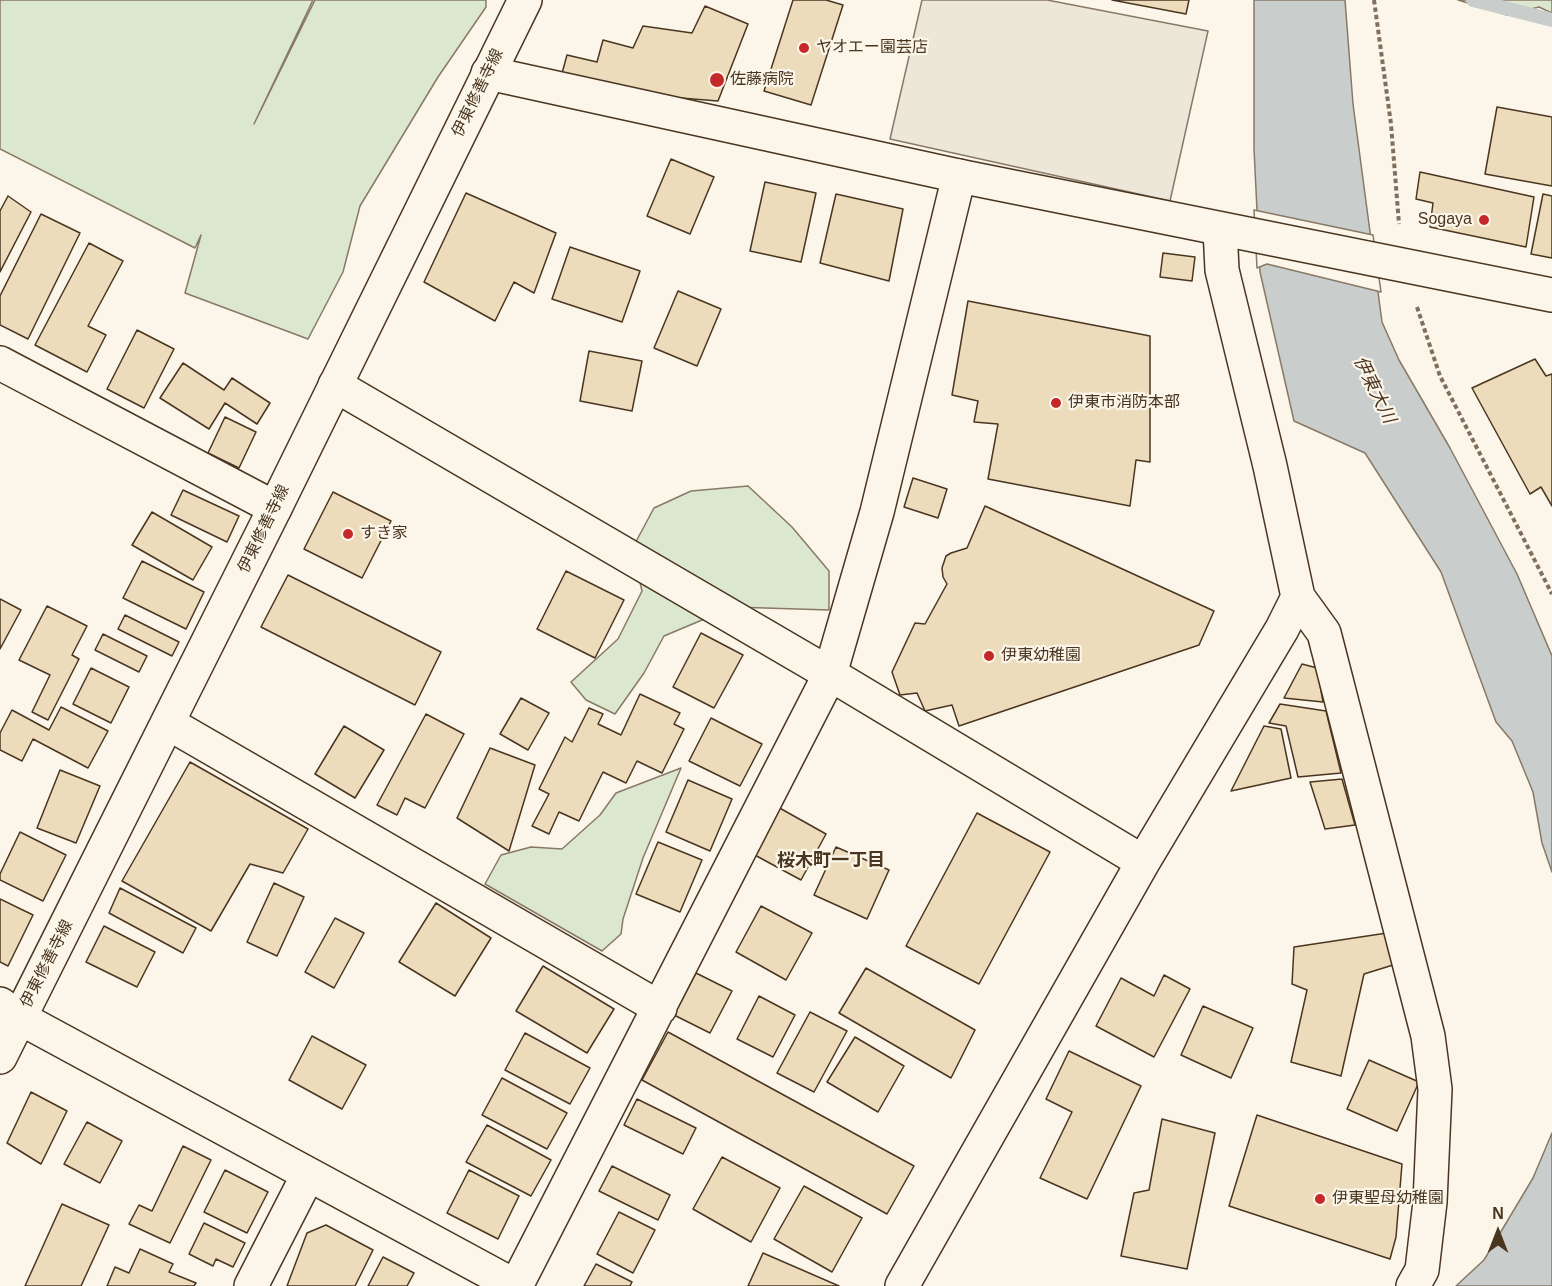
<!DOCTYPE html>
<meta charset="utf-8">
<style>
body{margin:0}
#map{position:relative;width:1552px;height:1286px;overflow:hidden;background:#fbf6e9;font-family:Arial,sans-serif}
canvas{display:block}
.north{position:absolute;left:1468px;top:1202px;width:60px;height:60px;-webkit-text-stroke:4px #fbf6e9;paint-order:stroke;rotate:0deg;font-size:16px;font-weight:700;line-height:24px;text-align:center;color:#4a3520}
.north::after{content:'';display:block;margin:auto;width:21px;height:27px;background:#4a3520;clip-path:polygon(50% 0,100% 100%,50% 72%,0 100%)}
</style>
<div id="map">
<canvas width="1552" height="1286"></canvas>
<div class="north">N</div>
</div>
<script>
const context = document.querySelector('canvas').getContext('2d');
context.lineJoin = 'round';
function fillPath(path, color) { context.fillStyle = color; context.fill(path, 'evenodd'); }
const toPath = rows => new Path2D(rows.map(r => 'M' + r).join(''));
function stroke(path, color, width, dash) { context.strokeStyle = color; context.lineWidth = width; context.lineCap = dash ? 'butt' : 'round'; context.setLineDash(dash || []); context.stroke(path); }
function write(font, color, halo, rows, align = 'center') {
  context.font = font + ' Arial,"Noto Sans JP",sans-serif'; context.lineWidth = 4.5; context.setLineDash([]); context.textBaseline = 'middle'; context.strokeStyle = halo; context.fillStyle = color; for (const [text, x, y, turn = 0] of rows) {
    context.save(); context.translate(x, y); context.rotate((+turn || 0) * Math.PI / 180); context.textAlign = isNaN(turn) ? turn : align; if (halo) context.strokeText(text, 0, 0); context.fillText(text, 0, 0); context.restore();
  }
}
const green = toPath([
 [0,0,313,0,254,124,315,0,486,0,486,7,438,77,360,206,343,272,308,339,185,293,201,235,195,248,0,149,0,0],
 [1458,0,1552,0,1552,13,1539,7,1507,15,1458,0],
 [748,486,792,527,829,571,829,610,733,607,664,636,644,673,615,714,586,700,571,682,618,639,642,591,632,549,654,508,691,491,748,486],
 [681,768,643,858,623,919,621,934,602,951,485,884,501,855,531,847,562,849,600,815,616,793,681,768]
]);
fillPath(green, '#dce7d0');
stroke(green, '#887966', 1.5);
const parking = toPath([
 [922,0,1047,0,1208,31,1170,201,890,139,922,0]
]);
fillPath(parking, '#ede7d9');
stroke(parking, '#887966', 1.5);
const water = toPath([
 [1254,0,1345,0,1353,104,1382,322,1399,360,1450,448,1517,574,1552,656,1552,872,1542,843,1533,792,1512,741,1496,722,1441,572,1365,453,1294,421,1260,272,1254,149,1254,0],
 [1552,1133,1552,1286,1456,1286,1484,1260,1533,1178,1552,1133]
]);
fillPath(water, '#c9cecd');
stroke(water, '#887966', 1.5);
const pier = toPath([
 [1254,210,1373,235,1381,292,1267,264,1257,268,1254,210]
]);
fillPath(pier, '#fbf6e9');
stroke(pier, '#887966', 1.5);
stroke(toPath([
 [1473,0,1552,20]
]), '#c9cecd', 14);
const building = toPath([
 [793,0,826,0,843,5,811,105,764,91,793,0],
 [1112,0,1189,0,1186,14,1112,0],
 [705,6,748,24,718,101,558,88,567,55,597,62,603,40,633,48,643,26,692,33,705,6],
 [1497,107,1552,117,1552,186,1485,174,1497,107],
 [671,159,714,177,690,234,647,216,671,159],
 [1420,172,1534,197,1526,247,1430,227,1433,203,1416,199,1420,172],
 [765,182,816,193,801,262,750,251,765,182],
 [466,193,556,233,534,293,514,282,495,321,424,282,466,193],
 [836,194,903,209,889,281,820,263,836,194],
 [1543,194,1552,196,1552,258,1531,254,1543,194],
 [8,196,31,212,0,272,0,211,8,196],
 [41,214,80,233,28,339,0,325,0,296,41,214],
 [89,243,123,261,88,326,106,335,87,372,35,345,89,243],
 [570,247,640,271,622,322,552,299,570,247],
 [1163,253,1195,257,1192,281,1160,277,1163,253],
 [678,291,721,309,697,366,654,348,678,291],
 [968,301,1150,336,1150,462,1136,460,1130,506,988,479,998,424,974,422,978,401,952,395,968,301],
 [137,330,174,349,144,408,107,389,137,330],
 [589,351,642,361,632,411,580,401,589,351],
 [1535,359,1546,376,1552,374,1552,506,1541,487,1530,494,1472,388,1535,359],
 [183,363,224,390,232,378,270,403,257,424,225,403,209,429,160,398,183,363],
 [225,417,256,432,239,468,208,453,225,417],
 [913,478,947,489,938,518,904,507,913,478],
 [183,490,239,516,227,542,171,515,183,490],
 [333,492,391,521,362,578,304,549,333,492],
 [985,506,1214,611,1199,645,959,726,952,705,925,711,917,693,900,695,892,672,915,623,925,624,947,584,943,577,942,568,946,556,951,553,967,548,985,506],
 [152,512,212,547,193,580,132,545,152,512],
 [142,561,204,592,186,629,123,598,142,561],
 [566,571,624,600,595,658,537,629,566,571],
 [288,575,441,652,415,705,261,627,288,575],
 [0,599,21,610,0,649,0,599],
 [47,606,87,626,72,655,79,659,48,720,32,712,50,675,19,660,47,606],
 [125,615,179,642,172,656,118,629,125,615],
 [701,633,743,655,714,708,673,687,701,633],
 [103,634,147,656,139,672,95,650,103,634],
 [1302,664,1317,668,1323,702,1284,698,1302,664],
 [91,668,129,687,111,723,73,704,91,668],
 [640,694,680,713,674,724,684,729,662,773,637,761,626,783,603,772,579,821,559,812,549,834,532,826,549,794,539,789,565,737,572,742,589,708,603,714,598,724,621,735,640,694],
 [521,698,549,713,528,750,500,734,521,698],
 [1280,704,1326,711,1341,773,1298,777,1286,726,1269,723,1280,704],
 [61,707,108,731,88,768,33,739,22,761,0,750,0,733,12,710,49,730,61,707],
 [426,714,464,734,425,808,405,798,397,815,377,805,426,714],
 [711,718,762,744,740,786,689,761,711,718],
 [344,726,384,750,355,798,315,774,344,726],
 [1264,726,1281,729,1291,778,1231,791,1264,726],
 [490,748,535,765,509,851,457,818,490,748],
 [190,762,308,829,283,873,250,864,211,931,122,881,190,762],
 [60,770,100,786,76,843,37,828,60,770],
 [1342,779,1355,825,1325,829,1310,782,1342,779],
 [688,780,732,799,710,851,666,832,688,780],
 [776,806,826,834,801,880,751,853,776,806],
 [977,813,1050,852,979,984,906,946,977,813],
 [20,832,66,855,43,901,0,880,0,874,20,832],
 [658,842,702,860,680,912,636,894,658,842],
 [836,847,889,870,867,919,814,895,836,847],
 [274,883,304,897,277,956,247,942,274,883],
 [120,888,196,928,183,953,109,913,120,888],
 [0,899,33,915,8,966,0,962,0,899],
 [436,903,491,938,455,996,399,962,436,903],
 [761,906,812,933,786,980,736,952,761,906],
 [335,918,364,933,334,988,305,972,335,918],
 [104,926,155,952,137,987,86,962,104,926],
 [1387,933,1393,965,1364,974,1341,1076,1291,1062,1307,990,1292,984,1294,947,1387,933],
 [543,966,614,1009,587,1053,516,1011,543,966],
 [866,968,975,1030,951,1078,839,1013,866,968],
 [696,973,732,991,710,1033,674,1015,696,973],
 [1164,975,1190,989,1154,1057,1096,1026,1121,978,1154,996,1164,975],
 [759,996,795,1015,773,1057,737,1039,759,996],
 [1203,1006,1253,1028,1231,1078,1181,1055,1203,1006],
 [810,1012,847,1031,814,1092,777,1073,810,1012],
 [668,1032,914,1166,887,1214,642,1080,668,1032],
 [525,1033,590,1068,570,1104,505,1070,525,1033],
 [312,1036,366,1065,342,1109,289,1080,312,1036],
 [855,1037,904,1066,878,1112,827,1082,855,1037],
 [1069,1051,1141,1086,1087,1199,1040,1178,1072,1112,1046,1099,1069,1051],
 [1369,1060,1419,1082,1397,1131,1347,1109,1369,1060],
 [502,1078,567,1113,547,1149,482,1115,502,1078],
 [31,1092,67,1111,41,1164,7,1143,31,1092],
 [637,1099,696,1128,683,1154,624,1125,637,1099],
 [1257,1115,1402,1164,1396,1237,1390,1259,1229,1206,1257,1115],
 [1162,1119,1215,1133,1187,1269,1121,1256,1134,1193,1149,1190,1162,1119],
 [87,1122,122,1141,100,1183,64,1164,87,1122],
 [487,1125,551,1160,531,1196,466,1162,487,1125],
 [183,1146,211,1160,170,1243,129,1224,139,1205,152,1211,183,1146],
 [722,1157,780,1188,751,1242,693,1209,722,1157],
 [612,1166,670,1195,658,1220,599,1191,612,1166],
 [225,1170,268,1192,247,1233,204,1212,225,1170],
 [469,1170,519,1196,498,1239,447,1213,469,1170],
 [804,1186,862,1218,832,1272,774,1239,804,1186],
 [62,1204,109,1225,81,1286,25,1286,62,1204],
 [619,1212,655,1230,633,1273,597,1254,619,1212],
 [204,1223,245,1243,233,1267,216,1259,213,1266,189,1254,204,1223],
 [326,1225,373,1250,355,1286,287,1286,307,1233,326,1225],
 [140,1249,173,1264,169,1272,196,1283,194,1286,107,1286,115,1267,129,1273,140,1249],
 [763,1253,839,1286,748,1286,763,1253],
 [383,1257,414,1273,407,1286,368,1286,383,1257],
 [596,1264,632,1282,630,1286,584,1286,596,1264]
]);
fillPath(building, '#ecdcbc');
stroke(building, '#4a3520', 1.5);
const minor = toPath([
 [0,363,275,508],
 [335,385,830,674,1143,862],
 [1298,597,1324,633,1428,1036,1435,1089,1430,1202,1422,1270,1413,1286],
 [168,723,660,1008],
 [0,1004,20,1018],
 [251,1286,308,1175],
 [516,1286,830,674,877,512,959,176],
 [902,1286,1143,862,1282,629,1298,597,1270,466,1222,270,1220,229]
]);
const tertiary = toPath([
 [488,73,959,176,1552,295],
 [20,1018,515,1286]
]);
const primary = toPath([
 [0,1057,275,508,525,0]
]);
stroke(minor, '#4a3520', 36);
stroke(tertiary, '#4a3520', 36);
stroke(primary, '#4a3520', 36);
stroke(toPath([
 [1374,0,1391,124,1399,224],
 [1417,307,1440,376,1552,594]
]), '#7f6f5c', 4, [4.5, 3]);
stroke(minor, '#fbf6e9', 33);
stroke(tertiary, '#fbf6e9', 33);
stroke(primary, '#fbf6e9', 33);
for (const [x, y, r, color] of [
 [804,48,6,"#c62828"],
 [717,80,8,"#c62828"],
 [1484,220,6,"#c62828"],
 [1056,403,6,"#c62828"],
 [348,534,6,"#c62828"],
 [989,656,6,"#c62828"],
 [1320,1199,6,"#c62828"]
]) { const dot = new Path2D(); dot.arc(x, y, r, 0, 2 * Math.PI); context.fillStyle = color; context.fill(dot); stroke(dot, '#fbf6e9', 2); }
write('16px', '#4a3520', '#fbf6e9', [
 ["ヤオエー園芸店",816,48],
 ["佐藤病院",730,80],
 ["Sogaya",1472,220,"right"],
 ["伊東市消防本部",1068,403],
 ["すき家",360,534],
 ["伊東幼稚園",1001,656],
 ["伊東聖母幼稚園",1332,1199]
], 'left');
write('16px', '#4a3520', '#fbf6e9', [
 ["伊東修善寺線",478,93,-64],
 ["伊東修善寺線",264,529,-64],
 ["伊東修善寺線",47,964,-63]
]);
write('italic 18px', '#4a3520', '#fbf6e9', [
 ["伊東大川",1374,390,64]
]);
write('bold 18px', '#4a3520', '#fbf6e9', [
 ["桜木町一丁目",831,861]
]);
</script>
